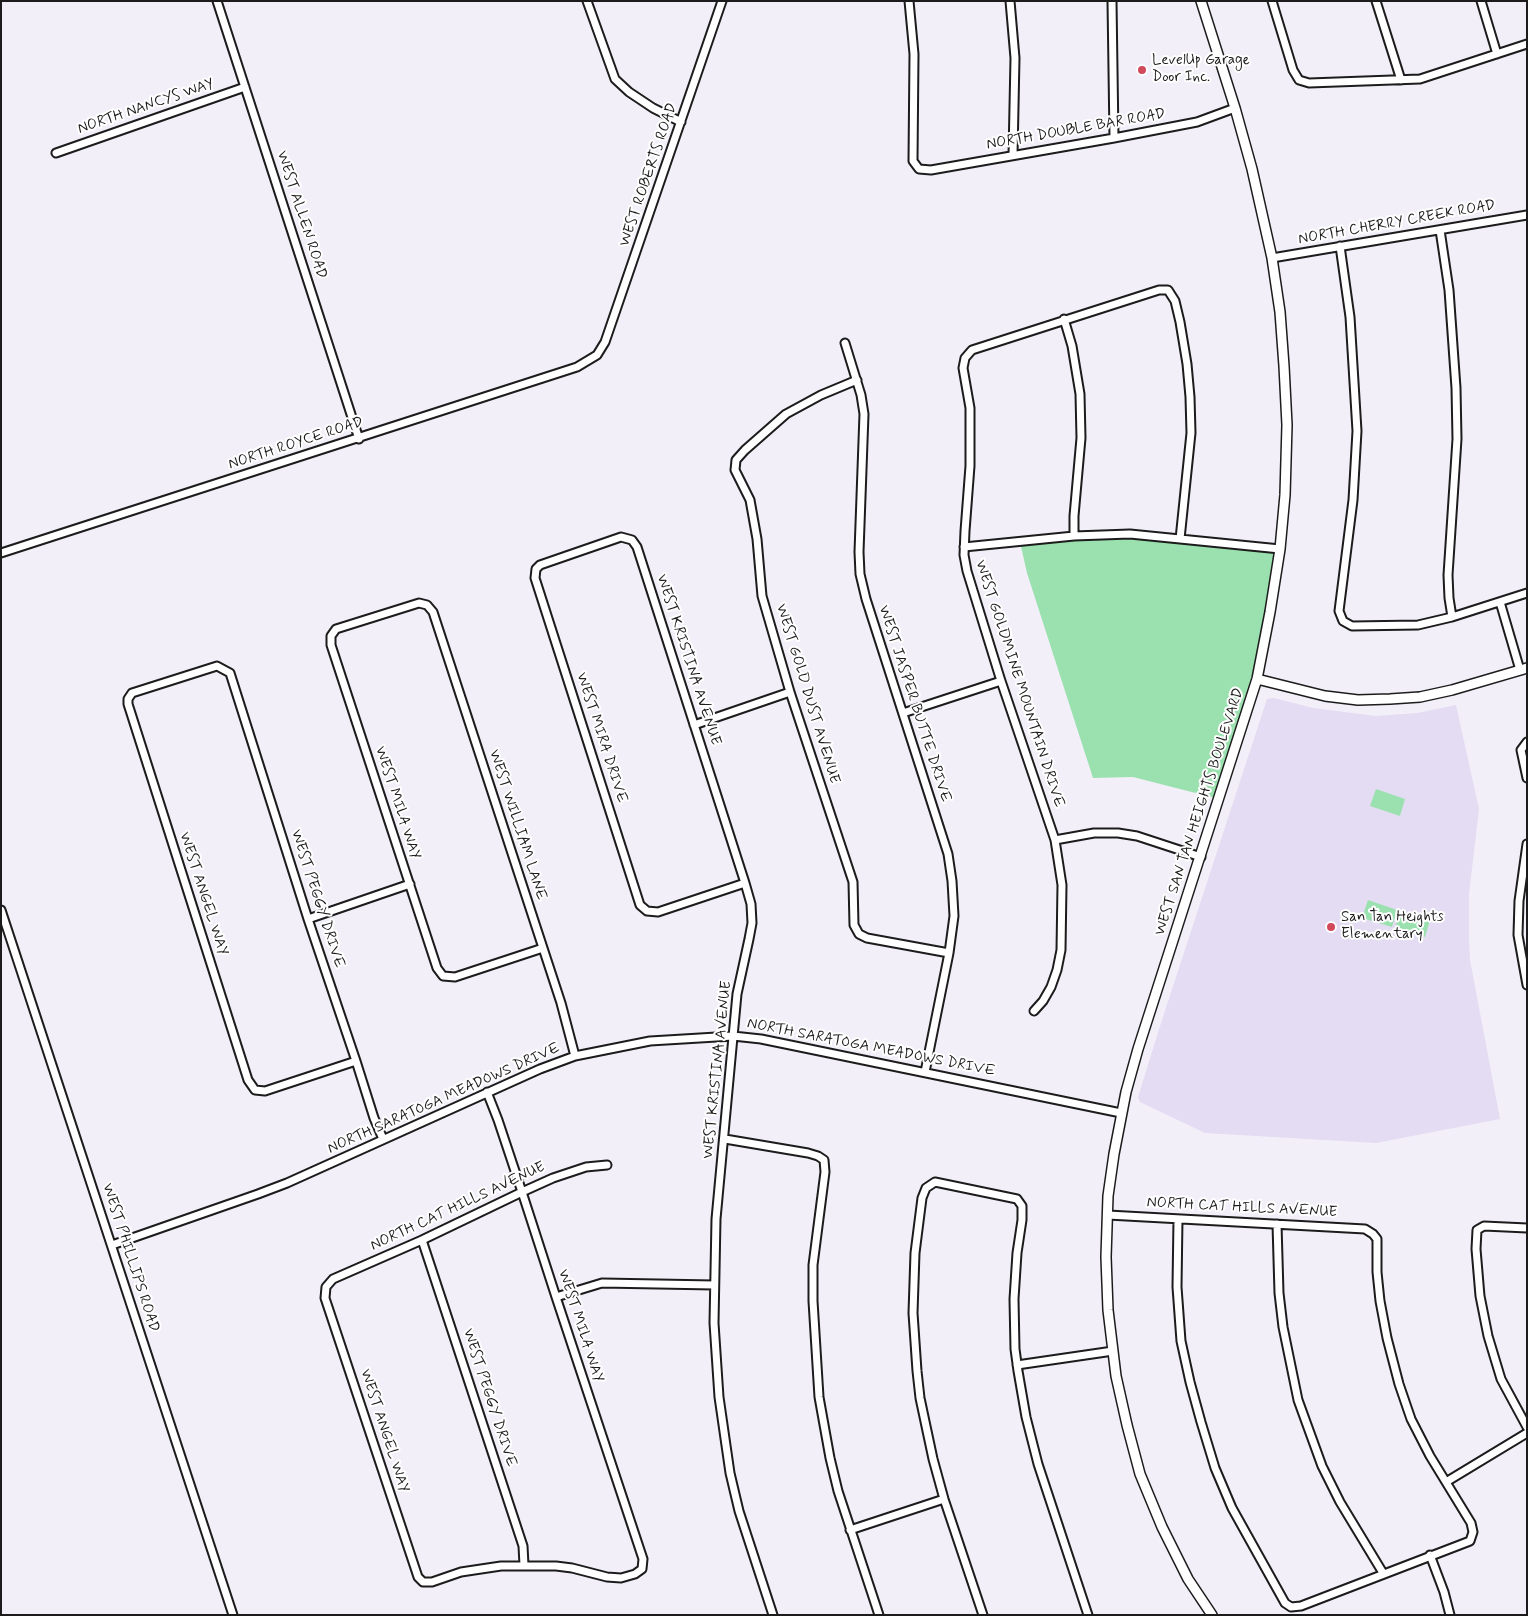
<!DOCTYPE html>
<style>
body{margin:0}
#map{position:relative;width:1528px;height:1616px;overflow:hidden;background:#f2eff9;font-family:Mynerve,sans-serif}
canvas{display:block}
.frame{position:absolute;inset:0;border:2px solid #1c1c1c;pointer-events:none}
</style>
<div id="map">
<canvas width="1528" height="1616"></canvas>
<div class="frame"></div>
</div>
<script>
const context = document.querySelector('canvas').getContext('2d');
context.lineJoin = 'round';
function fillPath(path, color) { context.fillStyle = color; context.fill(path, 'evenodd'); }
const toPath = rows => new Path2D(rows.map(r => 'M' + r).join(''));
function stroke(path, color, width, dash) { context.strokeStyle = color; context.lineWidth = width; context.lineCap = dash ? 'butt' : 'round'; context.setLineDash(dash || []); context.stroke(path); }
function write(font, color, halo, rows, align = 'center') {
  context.font = font + ' Mynerve,sans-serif'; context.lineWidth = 4; context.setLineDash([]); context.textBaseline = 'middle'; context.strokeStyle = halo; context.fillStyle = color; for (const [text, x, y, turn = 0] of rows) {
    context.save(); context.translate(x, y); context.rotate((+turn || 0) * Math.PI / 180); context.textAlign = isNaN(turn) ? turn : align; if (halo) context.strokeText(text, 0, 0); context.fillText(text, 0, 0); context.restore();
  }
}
fillPath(toPath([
 [1274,698,1313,708,1376,716,1417,713,1456,705,1479,809,1469,894,1469,938,1470,960,1500,1119,1376,1143,1205,1133,1140,1102,1138,1097,1161,1023,1267,699]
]), '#e3dcf2');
fillPath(toPath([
 [1108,534,1280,549,1257,679,1219,799,1133,777,1093,778,1027,573,1020,542],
 [1376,789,1405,799,1400,816,1370,806],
 [1368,900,1397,910,1392,927,1362,918],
 [1400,911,1430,920,1425,937,1395,928]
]), '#9be1af');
const minor = toPath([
 [217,1,359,439],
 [587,1,615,79,629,92,653,108,681,122],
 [909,1,914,54,913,161,919,169,931,170,1114,138,1197,122,1235,108],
 [1010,1,1015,58,1013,155],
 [1112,1,1114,138],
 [1272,1,1293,70,1299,80,1309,83,1420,79,1527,44],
 [1376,1,1401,80],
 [1481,1,1497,54],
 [56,153,245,87],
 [1440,230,1449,290,1456,388,1457,439,1448,575,1449,598,1452,617],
 [1340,246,1350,317,1357,431,1353,500,1339,611,1343,621,1352,626,1418,625,1452,617,1527,593],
 [1272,258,1527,215],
 [1064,319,1072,346,1080,394,1081,438,1074,516,1074,536],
 [845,343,861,395,864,414,859,552,860,574,866,599,948,854,952,881,954,916,949,953,925,1072],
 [857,380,821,395,786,414,745,450,736,460,735,470,750,500,757,539,762,596,790,692,853,882,854,925,859,934,867,938,949,953],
 [964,547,1074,536,1130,534,1280,549],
 [1,553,577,367,597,355,605,342,722,1],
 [1500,602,1520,670],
 [903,713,1001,681],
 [694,725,790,692],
 [1527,742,1521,750,1527,778],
 [1055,840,1094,833,1118,833,1137,836,1201,857],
 [1527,844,1519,901,1518,935,1527,985],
 [745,883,658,912,647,911,640,905,535,578,536,569,540,565,621,537,632,540,637,547,745,883,751,904,752,923,749,939,737,994,716,1219,714,1323,719,1397,730,1473,739,1511,773,1615],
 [1,910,233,1615],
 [308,919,410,884],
 [543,948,455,977,443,976,437,968,331,645,331,636,336,629,419,603,427,605,433,612,561,1003,575,1056],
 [1034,1011,1043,1001,1051,987,1057,970,1061,950,1062,885,1055,840,1001,681,967,571,964,555,965,531,970,466,970,408,963,368,965,358,972,350,1159,290,1168,290,1175,301,1180,322,1187,364,1190,397,1191,433,1180,539],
 [356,1061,265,1091,255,1090,248,1080,128,704,128,699,132,693,217,666,230,673,308,919,356,1061,374,1118,383,1139],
 [487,1092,498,1120,522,1192,556,1297,643,1559,642,1569,635,1574,621,1578,607,1577,572,1568,556,1566,501,1566,461,1572,432,1582,423,1582,418,1577,325,1298,326,1287,333,1279,422,1240,522,1192,553,1178,586,1167,607,1165],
 [725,1139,808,1153,818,1156,824,1160,825,1172,813,1265,813,1301,819,1397,830,1458,838,1491,879,1615],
 [1108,1215,1365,1229,1373,1234,1377,1239,1377,1272,1380,1301,1387,1338,1399,1384,1411,1419,1430,1456,1471,1523,1473,1532,1470,1541,1301,1606,1291,1607,1285,1603,1232,1508,1215,1468,1201,1422,1190,1382,1181,1341,1177,1287,1178,1219],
 [1277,1224,1279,1293,1283,1327,1298,1400,1322,1466,1340,1502,1383,1573],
 [1527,1228,1484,1226,1477,1230,1476,1249,1480,1296,1488,1336,1501,1379,1527,1427],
 [422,1240,523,1546,524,1565],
 [112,1245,258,1194,287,1183,540,1069,575,1056,650,1041,733,1036,761,1039,1121,1113],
 [556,1297,602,1283,714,1285],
 [1017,1365,1113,1351],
 [1446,1482,1527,1433],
 [850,1530,944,1499],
 [1430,1555,1444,1592,1450,1615],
 [983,1615,944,1499,933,1459,920,1398,917,1371,913,1313,915,1253,922,1198,926,1188,935,1182,1017,1199,1022,1206,1022,1220,1017,1253,1014,1299,1015,1349,1018,1371,1026,1417,1038,1464,1088,1615]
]);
const tertiary = toPath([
 [1201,1,1235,108,1252,169,1272,258,1280,312,1284,366,1287,425,1285,495,1280,549,1270,612,1257,679,1138,1049,1126,1092,1114,1154,1108,1196,1106,1257,1108,1310,1116,1376,1127,1425,1140,1474,1162,1527,1188,1579,1212,1615],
 [1257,679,1325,696,1358,700,1390,699,1420,697,1452,690,1527,668]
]);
stroke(minor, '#1c1c1c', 11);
stroke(tertiary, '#1c1c1c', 12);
stroke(minor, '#fff', 7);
stroke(tertiary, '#fff', 9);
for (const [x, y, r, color] of [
 [1142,70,5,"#d1495b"],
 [1331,927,5,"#d1495b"]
]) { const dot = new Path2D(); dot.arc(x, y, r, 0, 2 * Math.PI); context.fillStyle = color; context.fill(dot); stroke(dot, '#fff', 2); }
write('15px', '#1c1c1c', '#fff', [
 ["LevelUp Garage",1152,61],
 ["Door Inc.",1152,78],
 ["San Tan Heights",1341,918],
 ["Elementary",1341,935]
], 'left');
write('15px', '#1c1c1c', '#fff', [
 ["NORTH NANCYS WAY",146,107,-19],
 ["NORTH DOUBLE BAR ROAD",1076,130,-10],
 ["WEST ROBERTS ROAD",649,175,-71],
 ["WEST ALLEN ROAD",301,215,72],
 ["NORTH CHERRY CREEK ROAD",1397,223,-10],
 ["NORTH ROYCE ROAD",296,444,-18],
 ["WEST KRISTINA AVENUE",688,660,72],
 ["WEST GOLDMINE MOUNTAIN DRIVE",1019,684,72],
 ["WEST GOLD DUST AVENUE",807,694,73],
 ["WEST JASPER BUTTE DRIVE",914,704,72],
 ["WEST MIRA DRIVE",601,738,72],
 ["WEST MILA WAY",397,803,72],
 ["WEST SAN TAN HEIGHTS BOULEVARD",1200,812,-72],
 ["WEST WILLIAM LANE",517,825,72],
 ["WEST ANGEL WAY",203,894,72],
 ["WEST PEGGY DRIVE",317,899,72],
 ["NORTH SARATOGA MEADOWS DRIVE",871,1048,11],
 ["WEST KRISTINA AVENUE",718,1070,-84],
 ["NORTH SARATOGA MEADOWS DRIVE",444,1099,-24],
 ["NORTH CAT HILLS AVENUE",458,1207,-25],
 ["NORTH CAT HILLS AVENUE",1242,1208,3],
 ["WEST PHILLIPS ROAD",130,1258,72],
 ["WEST MILA WAY",580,1326,72],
 ["WEST PEGGY DRIVE",489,1398,72],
 ["WEST ANGEL WAY",384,1431,72]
]);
</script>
